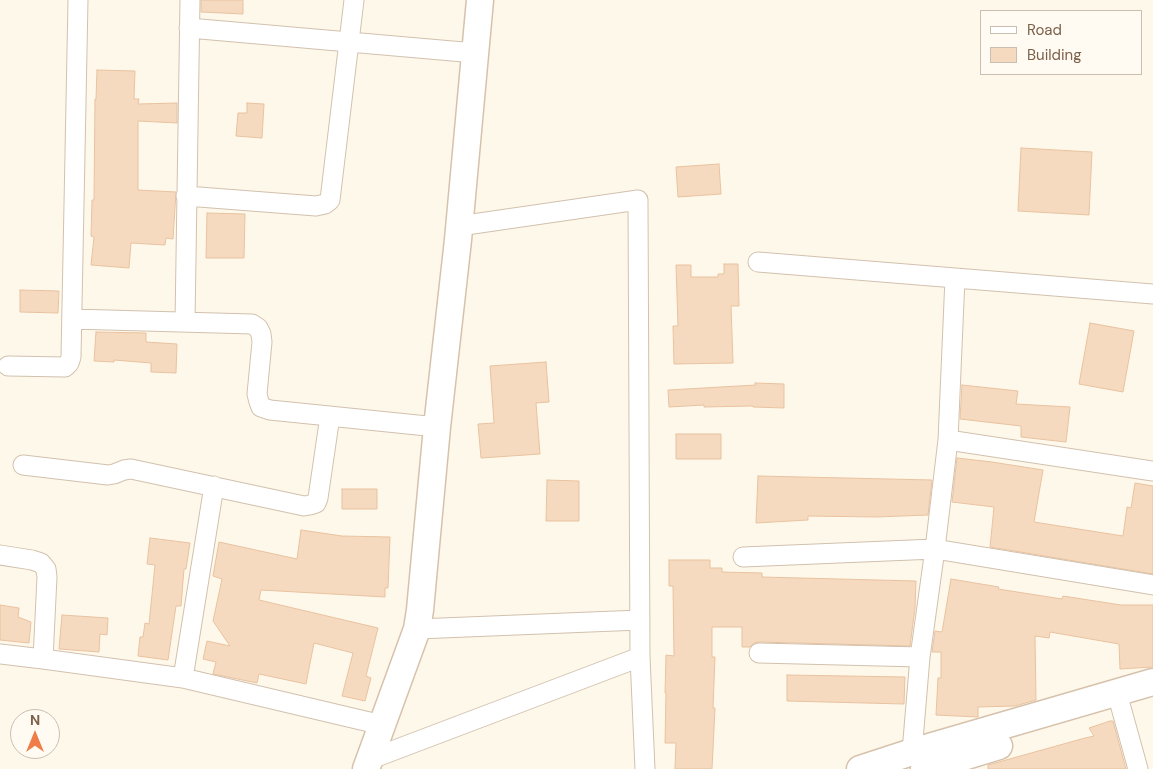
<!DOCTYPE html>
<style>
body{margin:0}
#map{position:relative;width:1153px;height:769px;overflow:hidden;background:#fef8eb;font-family:"DM Sans",sans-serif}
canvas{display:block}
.legend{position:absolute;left:980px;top:10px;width:162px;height:65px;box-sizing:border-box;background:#fffbf3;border:1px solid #cbbdaf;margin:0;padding:6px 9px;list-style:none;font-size:15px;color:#7c614a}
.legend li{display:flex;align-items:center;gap:10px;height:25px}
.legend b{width:25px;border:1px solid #cbbdaf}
.north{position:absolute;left:10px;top:709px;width:50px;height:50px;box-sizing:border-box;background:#fffbf3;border:1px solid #cbbdaf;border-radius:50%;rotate:0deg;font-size:14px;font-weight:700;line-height:20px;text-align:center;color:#7c614a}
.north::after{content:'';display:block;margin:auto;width:18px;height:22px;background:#ef7d49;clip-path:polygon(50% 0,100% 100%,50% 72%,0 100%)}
</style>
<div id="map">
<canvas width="1153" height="769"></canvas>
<ul class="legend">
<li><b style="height:6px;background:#fff"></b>Road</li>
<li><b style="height:14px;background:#f5dac0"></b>Building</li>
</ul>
<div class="north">N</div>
</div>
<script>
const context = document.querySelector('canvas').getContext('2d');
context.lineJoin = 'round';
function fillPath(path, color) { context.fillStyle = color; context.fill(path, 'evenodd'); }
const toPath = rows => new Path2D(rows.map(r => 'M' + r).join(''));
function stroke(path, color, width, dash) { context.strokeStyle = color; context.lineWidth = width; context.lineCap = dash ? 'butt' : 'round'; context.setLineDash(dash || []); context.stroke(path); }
const building = toPath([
 [201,0,243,0,243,14,201,12,201,0],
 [97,70,135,71,134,99,139,99,138,104,177,103,177,123,138,121,138,190,176,192,173,239,166,238,165,245,131,243,129,268,91,265,94,237,91,236,92,200,94,200,95,99,96,99,97,70],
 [247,103,264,104,262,138,236,136,238,113,247,113,247,103],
 [1021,148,1092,152,1089,215,1018,211,1021,148],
 [719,164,721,194,678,197,676,167,719,164],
 [207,213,245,214,244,258,206,258,207,213],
 [724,264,738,264,739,306,731,306,733,363,674,364,673,326,678,326,676,265,691,265,691,277,718,277,718,274,724,274,724,264],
 [20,290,59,291,58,313,20,312,20,290],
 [1090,323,1134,331,1123,392,1079,384,1090,323],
 [96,332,146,333,146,342,177,344,176,373,151,372,151,363,114,360,114,362,94,361,96,332],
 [546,362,549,402,536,403,540,454,481,458,478,424,494,423,490,366,546,362],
 [755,383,784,384,784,408,753,407,753,406,704,407,704,405,669,407,668,390,756,385,755,383],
 [962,385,1018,391,1016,404,1070,407,1066,442,1021,437,1021,426,960,419,962,385],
 [676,434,721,434,721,459,676,459,676,434],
 [957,458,992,462,1043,470,1034,522,1123,536,1127,507,1131,508,1135,483,1153,486,1153,574,990,547,994,507,952,502,957,458],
 [758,476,932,480,928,515,876,517,808,516,808,520,756,523,758,476],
 [547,480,579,481,579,521,546,521,547,480],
 [342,489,377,489,377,509,342,509,342,489],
 [301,530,342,536,390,537,388,588,385,588,385,597,261,590,259,600,378,628,366,676,371,678,365,701,342,696,353,653,314,643,306,684,259,674,257,683,213,674,216,662,203,659,207,641,230,646,213,621,222,579,213,576,219,542,297,559,301,530],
 [150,538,190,543,186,569,184,569,181,606,176,606,168,660,138,656,140,637,143,637,145,623,149,624,155,565,147,564,150,538],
 [669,560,710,560,710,568,722,568,722,572,762,573,762,577,916,581,915,608,910,646,759,642,754,643,750,647,742,647,742,627,712,627,712,657,715,657,713,708,715,708,712,769,675,769,676,743,665,743,666,693,665,693,666,655,674,656,673,586,669,586,669,560],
 [951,579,999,587,998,589,1062,599,1063,596,1121,605,1153,605,1153,667,1120,669,1119,644,1050,632,1049,638,1035,636,1036,700,1015,706,978,707,978,717,936,715,938,678,941,678,941,652,932,652,935,631,942,632,951,579],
 [0,605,19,608,18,617,31,622,29,643,0,640,0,605],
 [62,615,108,618,107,635,100,634,99,652,59,649,62,615],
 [787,675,905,677,904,704,787,701,787,675],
 [1110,721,1113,721,1126,769,988,769,988,765,1085,738,1094,736,1089,728,1110,721]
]);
fillPath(building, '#f5dac0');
stroke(building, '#e9c29f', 1);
const street = toPath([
 [189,28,475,53],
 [186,196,316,206,325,204,330,200,354,0],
 [459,226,638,200,640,657,645,769],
 [758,262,1153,294],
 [72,319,252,324,258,328,261,334,262,342,257,394,259,402,261,407,270,410,437,427],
 [185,322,190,0],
 [8,366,65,367,69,363,71,357,78,0],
 [948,440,1153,471],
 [23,465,108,475,114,474,124,470,131,469,304,506,310,505,316,503,318,498,330,416],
 [0,555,32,560,41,563,46,569,47,577,43,659],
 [743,557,935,549,1153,585],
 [417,629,640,620],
 [759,653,920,657],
 [0,654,43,659,183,678,382,725],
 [183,678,214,486],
 [1117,693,1138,769],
 [912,752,920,657,935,549,948,440,955,278],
 [371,759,640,657]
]);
const secondary = toPath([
 [366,769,417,629,420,610,437,427,458,240,480,0],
 [860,769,912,752,1153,682],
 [924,769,999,746]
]);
stroke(street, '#d2c1ae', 21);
stroke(secondary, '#d6c2ac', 29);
stroke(street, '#fff', 19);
stroke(secondary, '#fff', 26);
</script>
